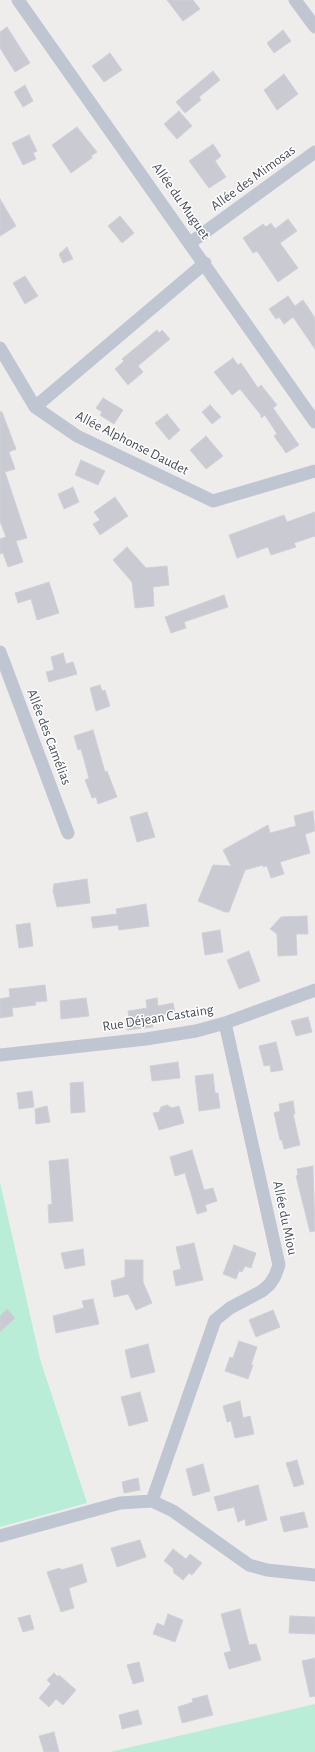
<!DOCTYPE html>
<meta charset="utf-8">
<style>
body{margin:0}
canvas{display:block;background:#efecec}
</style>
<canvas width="315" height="1752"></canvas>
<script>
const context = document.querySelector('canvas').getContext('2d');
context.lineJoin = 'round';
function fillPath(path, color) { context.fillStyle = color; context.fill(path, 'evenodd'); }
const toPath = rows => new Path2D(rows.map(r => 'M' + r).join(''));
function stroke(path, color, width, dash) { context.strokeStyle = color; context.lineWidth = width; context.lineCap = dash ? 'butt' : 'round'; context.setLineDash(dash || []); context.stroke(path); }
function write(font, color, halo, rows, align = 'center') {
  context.font = font + ' "Alegreya Sans",sans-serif'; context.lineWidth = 3; context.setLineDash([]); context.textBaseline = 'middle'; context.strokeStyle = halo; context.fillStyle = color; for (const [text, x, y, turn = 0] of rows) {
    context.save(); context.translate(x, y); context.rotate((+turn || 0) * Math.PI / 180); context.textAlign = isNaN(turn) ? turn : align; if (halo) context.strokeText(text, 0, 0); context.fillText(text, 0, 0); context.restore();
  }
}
fillPath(toPath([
 [0,1182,40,1359,87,1503,0,1527],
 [315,1704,315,1752,110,1752]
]), '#baedd7');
const building = toPath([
 [167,0,193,0,200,9,183,21,167,0],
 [7,27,30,63,15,72,0,48,0,32,7,27],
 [283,30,291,41,274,53,267,43,283,30],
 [110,53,122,70,104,82,92,66,110,53],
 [213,71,220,80,199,97,201,100,185,113,176,102,213,71],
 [284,74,298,94,277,110,264,90,284,74],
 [25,85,33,101,23,107,14,92,25,85],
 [179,111,192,126,177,139,164,124,179,111],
 [77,127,97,152,91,156,92,158,71,173,52,145,77,127],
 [29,135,37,151,33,153,36,159,23,165,12,143,29,135],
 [213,144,221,156,215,161,226,177,209,188,189,161,213,144],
 [0,199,16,226,0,236,0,199],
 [120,216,134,233,122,243,108,226,120,216],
 [288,219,297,231,280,243,298,268,278,282,257,251,253,253,243,238,263,224,266,227,271,223,275,229,288,219],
 [67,247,73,259,63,263,59,254,67,247],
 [25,276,38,296,25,304,13,283,25,276],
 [288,296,295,306,303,300,315,318,315,349,293,317,284,324,279,317,276,319,269,309,288,296],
 [157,330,159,333,162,330,170,339,138,366,143,372,128,385,115,369,124,361,122,359,157,330],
 [233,358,238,365,241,363,258,388,261,385,277,405,273,408,299,445,286,453,274,436,277,434,265,415,261,418,261,415,240,389,232,395,214,372,233,358],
 [103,398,123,410,114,424,100,415,102,412,96,408,103,398],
 [210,405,221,417,212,424,202,412,210,405],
 [0,412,2,412,16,449,9,452,15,469,5,472,27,538,16,541,23,562,8,567,3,553,0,554,0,539,6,537,0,521,0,412],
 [167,414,180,430,169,440,155,423,167,414],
 [206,436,223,456,206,469,190,450,206,436],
 [81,460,105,471,98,485,75,475,81,460],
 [73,487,79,502,64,509,58,494,73,487],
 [115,497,128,516,100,535,93,524,100,520,94,512,115,497],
 [315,512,315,536,294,543,296,547,271,555,268,547,237,558,229,535,284,515,287,522,315,512],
 [127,547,146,568,167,566,169,585,153,587,154,606,135,608,132,582,113,560,127,547],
 [49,582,59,613,37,620,31,599,18,603,15,593,49,582],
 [224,595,228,607,184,622,186,628,171,633,165,617,224,595],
 [63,653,66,664,73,662,77,674,49,682,46,672,54,670,51,657,63,653],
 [100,685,102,691,105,690,110,706,96,711,90,688,100,685],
 [93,730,105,772,107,771,117,797,98,804,96,797,92,798,85,780,89,778,81,749,78,750,74,736,93,730],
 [313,811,315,831,305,834,310,853,280,862,284,874,271,878,267,866,263,867,263,865,245,870,229,912,225,912,198,901,213,865,231,866,223,850,268,825,270,833,296,826,294,816,313,811],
 [147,812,155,837,137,842,130,817,147,812],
 [87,879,90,903,57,907,53,891,54,884,87,879],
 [146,904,149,926,119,930,118,925,93,928,91,917,117,914,116,909,146,904],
 [307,916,308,934,296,934,297,955,278,956,277,934,270,929,281,917,307,916],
 [30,923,33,946,19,948,16,925,30,923],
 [220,930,223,952,205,955,202,933,220,930],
 [249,951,260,981,239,989,227,960,249,951],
 [45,985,47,1001,35,1002,36,1005,12,1008,13,1016,0,1018,0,999,10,997,9,989,45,985],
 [86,998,89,1016,61,1019,60,1001,86,998],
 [157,998,158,1006,173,1003,175,1013,151,1017,153,1027,127,1030,125,1018,129,1018,128,1011,147,1008,146,1000,157,998],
 [308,1017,312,1032,296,1036,291,1021,308,1017],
 [276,1042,283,1070,271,1072,270,1065,264,1066,259,1046,276,1042],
 [178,1062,180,1078,152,1081,150,1066,178,1062],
 [213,1074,215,1093,218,1093,220,1108,199,1111,195,1076,213,1074],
 [83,1082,85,1112,71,1113,70,1083,83,1082],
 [32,1091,34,1107,19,1109,17,1093,32,1091],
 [293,1101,295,1114,293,1114,300,1145,284,1149,282,1140,280,1140,274,1113,280,1111,279,1104,293,1101],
 [167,1105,172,1108,179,1106,184,1123,159,1130,153,1113,159,1112,161,1107,167,1105],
 [47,1106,50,1122,36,1124,35,1109,47,1106],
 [192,1150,204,1190,213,1188,217,1201,205,1205,207,1211,197,1214,185,1173,175,1176,170,1157,192,1150],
 [68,1159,73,1221,49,1223,48,1205,52,1204,49,1161,68,1159],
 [313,1166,315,1231,310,1232,296,1176,298,1175,297,1169,313,1166],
 [194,1243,203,1280,176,1286,173,1271,181,1269,176,1247,194,1243],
 [234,1245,256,1253,251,1268,245,1266,242,1272,239,1271,236,1279,223,1274,234,1245],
 [83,1249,85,1265,65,1269,61,1253,83,1249],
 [125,1260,143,1260,143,1282,152,1303,136,1310,128,1294,114,1297,111,1281,125,1277,125,1260],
 [93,1299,99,1324,56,1333,53,1316,84,1308,82,1301,93,1299],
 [7,1309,15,1318,0,1332,0,1316,7,1309],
 [273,1310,280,1327,256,1337,249,1320,273,1310],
 [239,1341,257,1347,251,1365,253,1365,248,1379,225,1371,230,1357,233,1358,239,1341],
 [148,1344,155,1372,131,1378,125,1350,148,1344],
 [140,1392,148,1421,129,1426,121,1397,140,1392],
 [240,1401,243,1418,250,1416,254,1434,235,1438,231,1421,227,1422,223,1406,240,1401],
 [297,1460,304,1484,294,1487,286,1463,297,1460],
 [203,1464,210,1491,193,1496,186,1469,203,1464],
 [138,1478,140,1490,124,1493,122,1482,138,1478],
 [258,1485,267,1520,246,1526,245,1519,238,1522,234,1507,218,1511,214,1497,258,1485],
 [304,1512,308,1527,284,1532,280,1517,304,1512],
 [140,1540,146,1557,117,1567,111,1548,140,1540],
 [173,1549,186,1559,190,1554,202,1563,192,1575,189,1573,183,1580,174,1573,173,1568,164,1561,173,1549],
 [82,1564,87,1582,69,1588,74,1608,61,1612,47,1572,60,1568,61,1570,82,1564],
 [240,1609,249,1645,256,1644,261,1660,229,1669,224,1653,231,1651,221,1614,240,1609],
 [168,1614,183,1620,175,1642,153,1634,157,1623,164,1626,168,1614],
 [30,1615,34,1629,23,1632,18,1618,30,1615],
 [290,1616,315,1617,315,1634,289,1633,290,1616],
 [315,1658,315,1696,310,1697,302,1661,315,1658],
 [139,1662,144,1681,133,1684,127,1665,139,1662],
 [54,1673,58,1677,59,1675,76,1690,63,1705,56,1699,49,1707,39,1698,51,1684,47,1680,54,1673],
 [207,1695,213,1715,182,1723,178,1707,193,1702,192,1699,207,1695],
 [138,1710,142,1724,122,1729,119,1715,138,1710],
 [54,1732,59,1752,44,1752,39,1736,54,1732]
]);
fillPath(building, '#c9cad2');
stroke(building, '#d0d1d8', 1);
stroke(toPath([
 [18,0,315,422],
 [295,0,315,27],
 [190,243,315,152],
 [205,263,35,407,77,436,213,501,315,471],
 [0,348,35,407],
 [0,652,68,833],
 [0,1055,146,1039,196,1031,225,1023,315,990],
 [152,1501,215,1320,230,1308,262,1291,270,1284,275,1276,279,1265,225,1023],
 [0,1536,120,1503,152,1501,173,1511,249,1565,267,1570,315,1575]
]), '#bfc6d2', 13);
write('14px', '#454c59', '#fff', [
 ["Allée des Mimosas",253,178,-36],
 ["Allée du Muguet",181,201,55],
 ["Allée Alphonse Daudet",132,443,27],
 ["Allée des Camélias",49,737,69],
 ["Rue Déjean Castaing",158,1018,-9],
 ["Allée du Miou",285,1218,78]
]);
</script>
